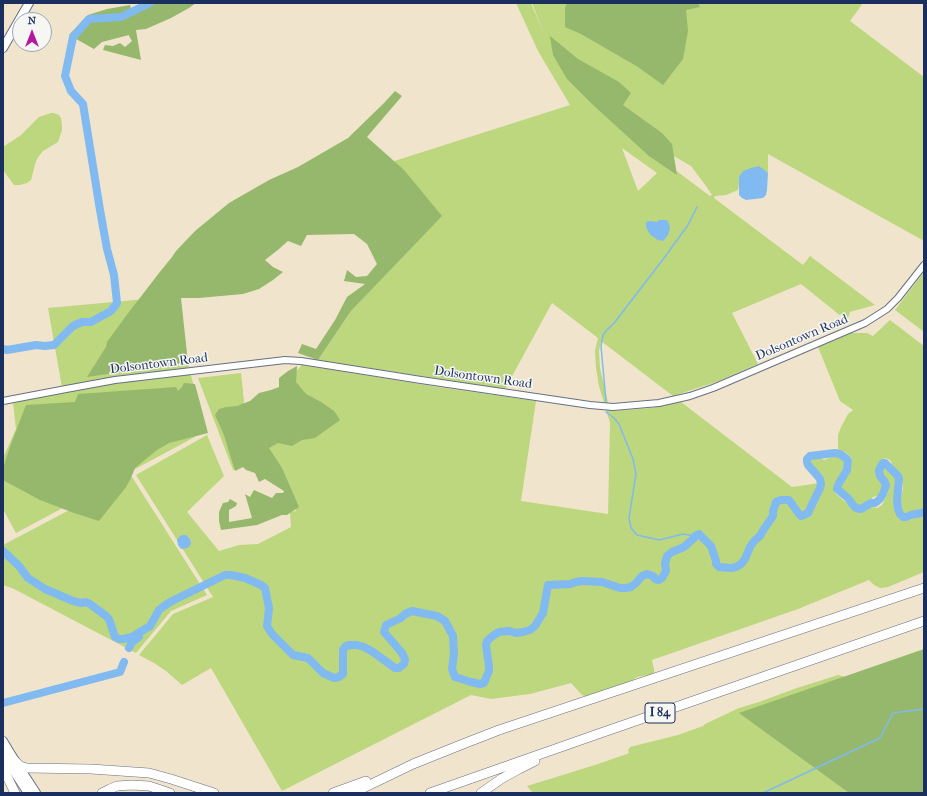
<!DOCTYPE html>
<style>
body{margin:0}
#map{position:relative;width:927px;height:796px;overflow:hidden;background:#f0e5cc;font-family:"IM FELL French Canon",serif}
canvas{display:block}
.frame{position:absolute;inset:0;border:4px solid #1b2f5e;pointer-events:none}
.north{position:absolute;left:12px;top:12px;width:40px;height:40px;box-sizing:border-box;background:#f6f6f2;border:1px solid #9ea6b7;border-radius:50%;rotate:0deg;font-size:11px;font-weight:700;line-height:16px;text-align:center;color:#1b2f5e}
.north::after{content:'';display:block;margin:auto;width:14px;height:18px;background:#b5179e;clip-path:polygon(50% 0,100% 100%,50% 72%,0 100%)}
</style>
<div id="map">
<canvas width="927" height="796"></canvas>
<div class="frame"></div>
<div class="north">N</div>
</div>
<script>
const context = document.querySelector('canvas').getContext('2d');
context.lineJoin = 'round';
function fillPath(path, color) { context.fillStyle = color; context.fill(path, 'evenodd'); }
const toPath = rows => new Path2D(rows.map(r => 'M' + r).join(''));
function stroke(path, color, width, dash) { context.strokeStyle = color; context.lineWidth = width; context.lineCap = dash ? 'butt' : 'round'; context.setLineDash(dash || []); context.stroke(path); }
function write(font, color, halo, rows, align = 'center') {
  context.font = font + ' "IM FELL French Canon",serif'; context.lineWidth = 3; context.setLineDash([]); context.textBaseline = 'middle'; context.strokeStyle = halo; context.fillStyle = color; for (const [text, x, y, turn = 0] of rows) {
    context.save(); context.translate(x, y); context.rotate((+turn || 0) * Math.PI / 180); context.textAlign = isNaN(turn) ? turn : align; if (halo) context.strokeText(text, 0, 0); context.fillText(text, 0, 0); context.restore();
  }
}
fillPath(toPath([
 [516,3,531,3,544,34,532,3,863,3,850,21,924,77,924,241,768,154,768,173,759,167,739,177,739,184,738,190,726,195,715,196,714,198,803,265,810,256,875,305,850,312,847,321,801,284,732,313,758,364,716,382,673,396,601,341,599,351,600,368,610,411,628,410,651,408,681,402,792,487,820,483,811,502,816,506,823,489,824,483,823,477,811,465,810,461,813,458,820,457,824,460,835,456,840,456,844,458,846,461,846,468,837,480,834,486,835,493,855,510,865,511,872,507,877,508,882,505,888,493,889,483,883,474,883,468,885,468,897,479,897,488,895,495,895,507,897,515,902,520,907,521,924,515,924,572,888,587,880,588,874,585,869,580,798,609,652,660,654,669,654,674,637,677,606,699,589,698,582,695,571,683,530,694,491,699,471,695,282,791,211,668,182,685,166,671,154,663,139,655,173,614,213,597,136,475,207,435,224,476,187,512,219,551,239,545,258,544,291,527,290,512,296,511,290,493,265,454,233,470,198,378,241,373,249,448,281,387,302,365,438,387,536,401,521,501,608,514,610,423,599,386,596,368,595,351,598,338,552,303,505,389,318,360,351,311,436,221,388,163,570,105,538,51],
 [639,143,665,151,691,166,706,186,712,195,710,196],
 [622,148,657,173,638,191],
 [51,113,54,113,59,115,61,118,62,125,62,130,58,142,43,151,39,156,36,161,31,180,27,183,20,185,14,185,3,170,3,147,21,135,39,117],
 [924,272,924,332,895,310],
 [179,296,189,368,206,431,16,533,3,509,3,458,16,429,13,403,63,393,48,308],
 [890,320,924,346,924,509,921,511,911,512,907,515,903,514,901,509,901,497,903,488,901,475,893,466,890,460,885,458,882,460,878,464,877,476,883,484,883,490,880,495,873,497,870,502,861,507,855,504,850,495,841,491,840,487,851,468,852,461,851,457,848,454,838,449,838,435,841,427,848,414,853,410,840,401,818,347,851,333,867,333,873,336],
 [132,477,207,595,171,611,136,653,14,589,3,585,3,545],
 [838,675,849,678,778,741,849,793,533,793,527,786,595,765,627,754,629,753,628,750,630,747,678,735,703,726,705,724,739,708,759,702,797,688]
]), '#bcd77d');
fillPath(toPath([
 [151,3,196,3,189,8,171,18,146,29,136,30,141,60,103,50,105,45,113,46,120,43,125,47,132,41,129,36,129,35,102,42,94,49,69,35,88,15,107,9,130,5,132,13,140,10],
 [567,3,698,3,700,7,686,10,688,31,683,59,663,85,638,67,581,34,565,27,565,8],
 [550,36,578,59,619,82,631,93,623,105,662,133,672,144,677,175,649,156,592,104,567,79,553,55],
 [395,91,402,96,367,137,404,170,442,216,351,311,318,360,298,353,302,344,316,349,335,320,347,297,365,284,344,281,347,270,356,277,367,276,377,264,367,244,354,234,307,235,301,246,288,241,279,249,265,260,273,267,283,272,273,280,259,289,243,294,199,298,181,298,188,363,155,367,87,377,106,347,107,342,126,316,159,273,172,257,176,251,195,231,229,203,269,180,298,167,348,138,385,102],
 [297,366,296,382,306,394,321,402,334,411,340,420,315,438,302,440,292,446,278,443,269,448,282,468,299,507,287,515,282,515,257,525,221,530,219,521,219,512,223,503,228,502,230,499,237,503,236,506,229,510,229,522,252,518,245,494,250,497,254,490,272,498,276,493,283,493,284,491,265,479,259,482,255,473,246,470,243,467,235,471,224,435,215,415,219,409,226,407,237,406,250,401,259,393,271,390,279,387,279,378,288,371],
 [184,383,195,384,208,433,169,443,157,450,135,468,131,478,126,487,99,521,74,513,40,500,3,480,3,468,11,444,26,405,75,402,78,394,176,387,178,391,182,387],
 [924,649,924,793,849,793,739,713]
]), '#95b86c');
fillPath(toPath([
 [759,166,768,173,767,190,766,195,763,198,746,200,742,198,739,195,739,177,743,171,751,168],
 [659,220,665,220,668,221,669,224,670,228,668,235,663,241,658,240,652,236,649,233,646,227,646,222,650,221,657,222],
 [183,535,186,535,190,539,191,543,190,546,187,548,181,549,178,545,177,540,180,536]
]), '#81b9f1');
stroke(toPath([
 [606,401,601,346,603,335,606,331,615,322,664,258,688,225,697,207],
 [606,412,614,418,619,424,633,459,636,474,629,518,631,528,637,535,659,540,683,534,695,536],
 [763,793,880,738,893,713,924,709]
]), '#81b9f1', 1.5);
stroke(toPath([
 [3,349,7,350,36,345,45,346,54,345,73,326,82,322,91,322,111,311,117,303,114,275,107,249,100,210,83,104,71,91,65,76,73,37,89,19,121,17,150,3],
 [3,551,19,566,28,578,45,589,73,601,81,603,86,602,90,604,106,616,109,619,115,637,119,639,123,639,132,637,150,626,159,610,164,606,172,601,225,575,231,575,245,578,261,585,265,588,269,608,267,626,272,634,293,655,308,658,323,673,334,678,339,677,343,674,343,650,346,646,350,645,357,645,364,647,373,652,395,668,399,668,404,664,405,659,402,653,384,632,386,625,401,618,405,614,412,611,437,616,445,621,453,636,454,654,452,669,455,677,471,682,480,684,484,683,489,671,489,666,486,645,487,641,494,635,499,632,509,631,516,633,523,632,530,630,535,626,543,613,548,585,570,584,576,582,582,581,602,582,620,588,626,588,631,587,636,583,642,576,647,574,653,576,655,579,659,580,662,578,666,571,665,564,667,556,672,552,684,547,694,538,695,536,699,534,711,546,716,561,716,564,719,567,731,568,736,567,741,564,745,559,750,547,755,540,760,536,764,529,773,516,773,511,776,502,781,500,789,500,799,514,801,516,804,515,808,513,820,488,821,484,820,479,816,474,808,465,807,462,807,459,810,456,835,453,840,454,847,459,848,461,847,470,839,483,837,489,848,498,853,505,856,508,861,509,871,503,875,503,880,499,883,494,886,485,884,481,880,476,879,470,883,463,885,463,898,476,899,479,897,500,898,509,900,514,903,517,907,517,911,515,921,513,924,512],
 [129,648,132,642,138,638,139,637],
 [3,703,120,672,124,662]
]), '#81b9f1', 8);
const tertiary = toPath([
 [3,401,66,389,115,380,285,360,301,361,421,380,590,405,613,407,659,403,690,396,713,388,865,323,887,309,898,298,924,265]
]);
const primary = toPath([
 [3,48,29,3],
 [3,741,12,756,36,793],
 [3,755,28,793]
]);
const motorway = toPath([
 [16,762,20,766,27,768,91,769,149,773,171,779,214,793],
 [3,768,15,793],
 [102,793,110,789,117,786,132,785,149,786,170,793],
 [333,793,366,781],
 [353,793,413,764,463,744,499,730,924,588],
 [430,793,595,735,924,621],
 [481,793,501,779,519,769,535,761]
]);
stroke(tertiary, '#666f84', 8);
stroke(primary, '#666f84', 10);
stroke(motorway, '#666f84', 10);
stroke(tertiary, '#fff', 6);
stroke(primary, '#fff', 8);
stroke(motorway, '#fff', 9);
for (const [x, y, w] of [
 [660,713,30]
]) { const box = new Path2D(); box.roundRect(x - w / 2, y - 10, w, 20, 3); context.fillStyle = '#f6f6f2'; context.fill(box); stroke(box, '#1b2f5e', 1); }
write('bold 12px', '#1b2f5e', null, [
 ["I 84",660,713]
]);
write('13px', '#1b2f5e', '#f6f6f2', [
 ["Dolsontown Road",802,338,-23],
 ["Dolsontown Road",159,364,-7],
 ["Dolsontown Road",483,378,8]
]);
</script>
